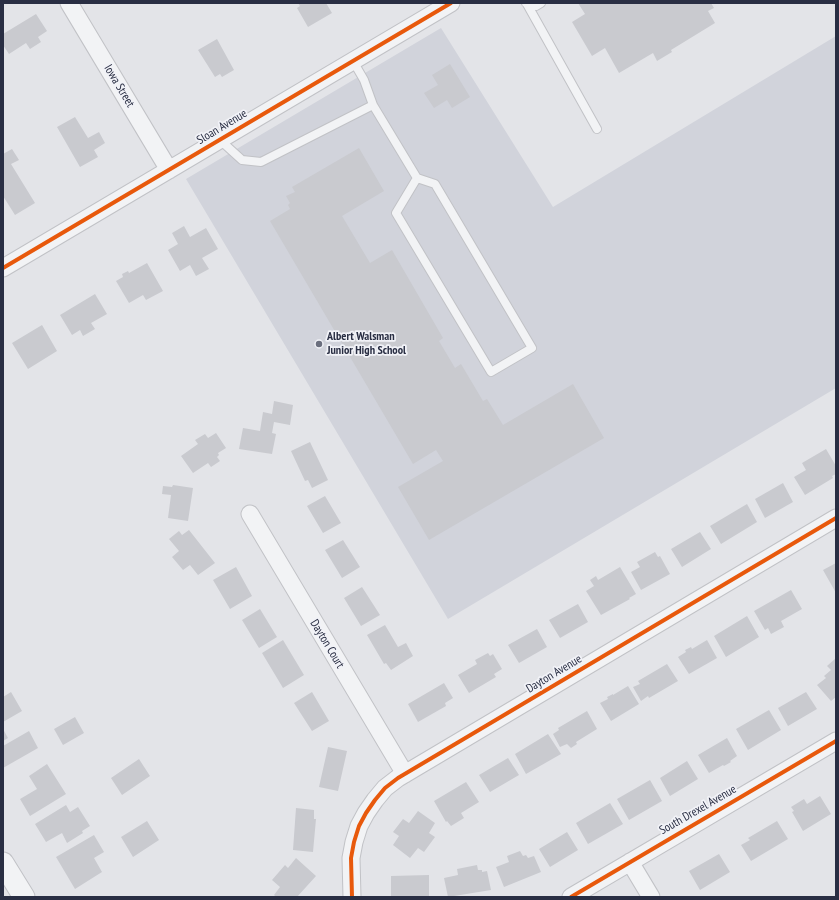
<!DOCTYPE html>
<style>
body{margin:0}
#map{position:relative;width:839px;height:900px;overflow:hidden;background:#e3e4e8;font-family:"PT Sans Narrow",sans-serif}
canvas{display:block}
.frame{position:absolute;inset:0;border:4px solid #292e43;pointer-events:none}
</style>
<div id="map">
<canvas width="839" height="900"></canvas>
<div class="frame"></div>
</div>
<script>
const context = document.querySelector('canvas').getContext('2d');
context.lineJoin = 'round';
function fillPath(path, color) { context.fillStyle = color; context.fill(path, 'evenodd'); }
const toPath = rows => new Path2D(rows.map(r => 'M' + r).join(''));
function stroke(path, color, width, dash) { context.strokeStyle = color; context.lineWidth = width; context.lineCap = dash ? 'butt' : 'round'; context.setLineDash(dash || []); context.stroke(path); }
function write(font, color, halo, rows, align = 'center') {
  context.font = font + ' "PT Sans Narrow",sans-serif'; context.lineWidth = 3.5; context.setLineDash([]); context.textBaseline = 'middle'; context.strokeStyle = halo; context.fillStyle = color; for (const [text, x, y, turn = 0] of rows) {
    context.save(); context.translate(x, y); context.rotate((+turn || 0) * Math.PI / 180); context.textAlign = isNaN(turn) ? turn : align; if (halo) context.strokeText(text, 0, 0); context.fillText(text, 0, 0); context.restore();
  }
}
fillPath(toPath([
 [441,28,553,207,836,36,836,388,448,619,186,179]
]), '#d1d3db');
fillPath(toPath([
 [298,3,326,3,332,13,308,27,297,8,300,6],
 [578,3,711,3,714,8,708,11,715,23,671,50,672,52,657,61,653,53,619,73,605,48,592,56,572,22,585,14],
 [36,14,47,31,38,37,41,42,30,49,26,43,9,54,3,45,3,34],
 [217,39,234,70,222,77,220,74,215,77,198,50],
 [450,64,470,97,452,108,447,100,434,108,424,93,438,85,432,75],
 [75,117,88,138,99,132,105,143,94,150,98,157,80,167,57,127],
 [359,148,384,191,342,216,370,263,392,250,443,338,439,341,455,368,461,364,483,401,487,399,503,425,573,384,604,438,429,540,398,487,443,461,436,450,413,464,270,221,290,209,288,205,290,203,286,196,295,192,292,187],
 [12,149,19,160,11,164,35,203,15,215,3,196,3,154],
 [184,226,190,237,206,228,218,249,202,258,209,269,196,276,190,265,180,271,168,250,178,244,172,233],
 [147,263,163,291,146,300,143,295,129,303,116,281,123,277,122,274,128,271,129,273],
 [95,294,107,314,91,323,95,329,83,336,80,330,72,335,60,315],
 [42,325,57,351,28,369,12,343],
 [274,401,293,405,290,425,274,422,272,433,276,434,272,454,239,449,243,428,260,431,263,412,272,414],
 [216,433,226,448,218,453,219,455,217,457,220,461,211,467,208,463,193,473,181,456,198,444,195,440,205,434,208,438],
 [310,442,328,480,312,488,308,480,305,481,291,451],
 [826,449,836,466,836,474,832,476,833,478,805,495,794,477,806,470,802,463],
 [783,483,793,502,765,518,755,499],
 [173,485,193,488,188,521,168,518,171,495,162,494,163,486,172,487],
 [325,496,341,523,323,533,307,506],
 [747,504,757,522,721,544,710,526],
 [189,530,215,563,198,575,190,565,183,570,172,557,179,551,169,539,179,531,182,535],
 [700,532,711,549,682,567,671,549],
 [343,540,360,567,342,578,325,550],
 [655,552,658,557,660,556,670,574,641,590,631,572,640,567,637,562],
 [836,563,836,593,823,570],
 [236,567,252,596,230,609,213,580],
 [620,567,636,594,629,598,630,599,601,615,586,591,594,586,590,580,596,576,598,580],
 [362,587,380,615,361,626,344,598],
 [791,590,802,609,781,621,784,627,771,634,768,628,765,630,754,611],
 [578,604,588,622,560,638,549,620],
 [260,609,277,637,259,648,242,620],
 [747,616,759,637,726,657,714,636],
 [385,625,398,647,406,643,413,656,391,670,386,663,384,664,367,635],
 [537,629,547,647,519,663,508,645],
 [283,640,304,675,283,688,262,653],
 [707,640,717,658,689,674,678,657,686,652,685,650,691,647,692,649],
 [488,653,490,656,493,654,502,669,494,674,496,677,469,693,458,675,477,664,475,660],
 [836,658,836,697,831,701,817,685,826,678,824,676,831,670,827,666],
 [667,664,678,681,649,698,648,696,641,701,633,687,640,684,638,681],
 [444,683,453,698,445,703,446,706,418,722,408,704],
 [628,686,639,704,611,721,600,703,608,699,607,697,613,694,613,695],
 [11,692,22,711,3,722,3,697],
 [312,692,329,721,312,731,294,703],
 [806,692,817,709,788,726,778,708],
 [769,710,781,730,748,750,736,729],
 [587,711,597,729,576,742,577,744,571,748,567,744,560,747,553,734,559,730,558,728],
 [75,717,84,733,63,745,54,729],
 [3,729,8,738,3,741],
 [29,731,38,748,3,768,3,746],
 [548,734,561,754,526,774,515,754],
 [727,738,737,756,730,761,731,762,724,766,723,765,709,773,698,755],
 [328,747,347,751,338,791,319,787],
 [508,758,519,775,490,792,479,775],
 [139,759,150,776,122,795,111,778],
 [687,761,698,779,670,796,660,778],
 [47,764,66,794,30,816,20,799,37,789,29,776],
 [650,780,662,801,629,820,617,799],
 [466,782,479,802,461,813,464,818,451,826,447,821,446,822,434,801],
 [820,796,831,814,803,831,792,812,794,811,791,807,804,799,807,804],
 [610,803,623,824,588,844,576,823],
 [66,805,70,812,78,807,90,826,82,831,83,833,67,843,62,833,46,842,35,824],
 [296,808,314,810,314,819,316,819,313,852,293,850],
 [418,811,435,823,429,833,435,837,424,852,418,848,410,858,393,845,399,836,393,832,403,819,409,823],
 [147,821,159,840,133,857,121,837],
 [777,821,788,839,751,861,741,845,750,840,748,838],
 [567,832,578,850,550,867,539,849],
 [94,835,104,852,94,858,102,872,75,889,56,857],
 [520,851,523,856,526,855,528,858,534,856,541,872,504,887,496,867,509,862,507,856],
 [719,854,730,872,700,890,689,871],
 [296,858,316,876,297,897,276,897,274,895,280,887,272,880,285,865,288,868],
 [477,865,478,870,482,870,482,872,487,871,491,890,448,897,444,878,458,875,457,869],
 [429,875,429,897,391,897,391,876]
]), '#c9cacf');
const service = toPath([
 [526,3,536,6,541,3],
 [527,4,597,129],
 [353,61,364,80,373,105,417,178,435,184,532,348,491,372,396,213,417,178],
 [220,140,242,160,261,162,373,105]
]);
const minor = toPath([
 [69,3,169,170],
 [3,268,451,3],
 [250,514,405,774],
 [630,862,651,897],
 [352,897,351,858,354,842,359,826,366,813,375,800,385,788,398,778,836,518],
 [571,897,836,741]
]);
const tertiary = toPath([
 [3,863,24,897]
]);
stroke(service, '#c1c2c6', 10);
stroke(minor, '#c1c2c6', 19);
stroke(tertiary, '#c1c2c6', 23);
stroke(service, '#f2f3f5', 8);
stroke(minor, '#f2f3f5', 17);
stroke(tertiary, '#f2f3f5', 21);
stroke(toPath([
 [3,268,451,3],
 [352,897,351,858,354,842,359,826,366,813,375,800,385,788,398,778,836,518],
 [571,897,836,741]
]), '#e8590c', 4);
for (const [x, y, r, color] of [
 [319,344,4,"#6a6e7d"]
]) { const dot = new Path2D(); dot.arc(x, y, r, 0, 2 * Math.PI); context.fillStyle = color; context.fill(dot); stroke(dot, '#f1f2f7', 1.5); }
write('12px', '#292e43', '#f1f2f7', [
 ["Iowa Street",119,86,59],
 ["Sloan Avenue",222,127,-31],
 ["Dayton Court",327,644,59],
 ["Dayton Avenue",554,674,-31],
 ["South Drexel Avenue",698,810,-30]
]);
write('bold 12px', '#292e43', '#f1f2f7', [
 ["Albert Walsman",327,337],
 ["Junior High School",327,351]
], 'left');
</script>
